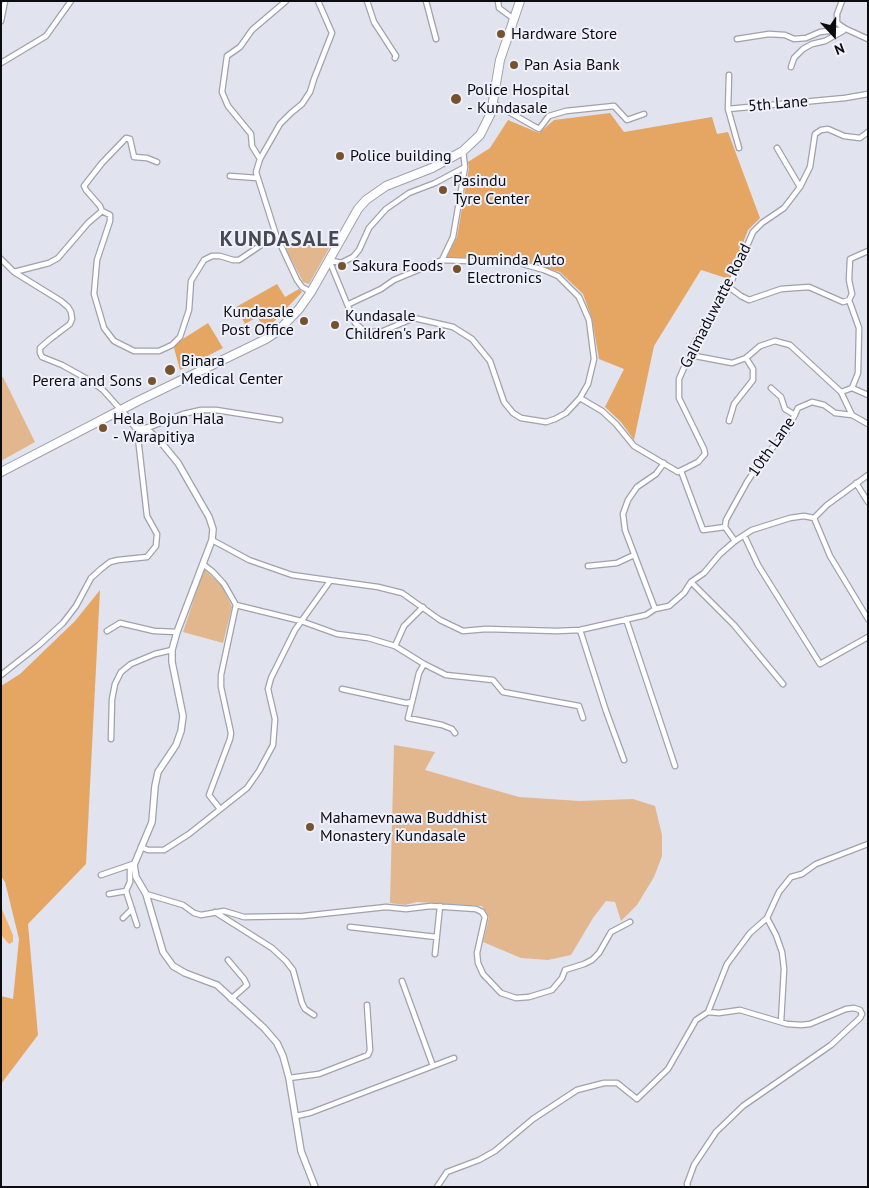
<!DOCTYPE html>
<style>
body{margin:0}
#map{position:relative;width:869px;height:1188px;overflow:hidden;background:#e1e3ef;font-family:"PT Sans",sans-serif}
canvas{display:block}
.frame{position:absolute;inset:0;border:2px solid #0b0c10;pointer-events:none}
.north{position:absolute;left:809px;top:10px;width:50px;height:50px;-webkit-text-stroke:4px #eef1fc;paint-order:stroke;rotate:159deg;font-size:14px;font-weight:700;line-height:20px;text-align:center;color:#0b0c10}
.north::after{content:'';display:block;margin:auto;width:18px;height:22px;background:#0b0c10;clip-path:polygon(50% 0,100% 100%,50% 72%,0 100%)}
</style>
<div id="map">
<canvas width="869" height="1188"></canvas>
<div class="frame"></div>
<div class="north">N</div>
</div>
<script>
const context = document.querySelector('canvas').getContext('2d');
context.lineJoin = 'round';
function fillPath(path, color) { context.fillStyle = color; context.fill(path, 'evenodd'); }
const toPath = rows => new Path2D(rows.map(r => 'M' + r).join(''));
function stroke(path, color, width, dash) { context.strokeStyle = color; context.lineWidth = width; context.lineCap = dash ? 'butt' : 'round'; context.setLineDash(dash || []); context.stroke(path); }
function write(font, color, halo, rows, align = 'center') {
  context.font = font + ' "PT Sans",sans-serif'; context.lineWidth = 4; context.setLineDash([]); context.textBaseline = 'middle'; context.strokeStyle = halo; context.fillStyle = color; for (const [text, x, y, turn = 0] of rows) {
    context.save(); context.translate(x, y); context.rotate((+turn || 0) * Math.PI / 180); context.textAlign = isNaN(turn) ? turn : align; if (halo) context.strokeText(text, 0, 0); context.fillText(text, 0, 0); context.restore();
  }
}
fillPath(toPath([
 [281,240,332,243,309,284,303,282],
 [3,377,35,442,1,461,1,378],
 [204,569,222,586,232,607,223,643,183,632],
 [394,745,435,752,425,770,519,797,580,801,633,799,655,806,662,835,662,856,654,877,637,905,621,921,615,902,606,901,593,918,571,955,548,960,521,958,483,942,489,917,482,906,417,902,405,905,390,903]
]), '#e2b78d');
fillPath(toPath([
 [610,113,624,132,712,117,717,134,728,132,760,218,748,230,729,279,701,270,654,346,634,440,621,422,605,407,624,369,599,359,592,319,583,294,560,272,520,260,447,257,457,237,469,168,468,162,490,148,508,120,539,133,554,120],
 [277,284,285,297,299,289,302,292,266,330,257,317,245,324,236,307],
 [208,323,223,348,180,370,174,348,178,342],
 [100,590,86,864,28,924,38,1035,1,1084,1,996,13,999,19,939,5,882,1,876,1,686,20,674,75,621]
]), '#e6a663');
fillPath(toPath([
 [1,907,13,935,13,942,9,944,1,935]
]), '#f3b270');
const minor = toPath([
 [367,1,374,22,396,56,395,58],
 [426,1,436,39],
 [498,1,499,8,514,19],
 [842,1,837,14,837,23,846,29,868,39],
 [1,21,5,1],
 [737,39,769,34,785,35,794,39,806,38,820,32,846,29],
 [1,63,46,36,71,1],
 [791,67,794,58,803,49,812,44,825,41,843,31],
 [493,103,539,129,549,116,566,111,614,106,627,120,644,114],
 [728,109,729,75],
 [739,148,728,109,845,98,868,94],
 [777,148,800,187],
 [260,159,252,146,251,134,228,106,222,92,227,56,240,47,252,30,286,1],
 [230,176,257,178],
 [102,211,100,206,86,190,84,186,102,163,126,138,130,139,134,157,147,158,157,162],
 [1,259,14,272,61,301,68,307,71,312,72,319,70,324,49,340,40,348,40,353,42,357,62,365,89,380,103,390,121,410],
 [329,260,355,323,363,330,372,332,383,331,414,318,453,327,472,339,490,361,504,402,513,413,521,418,546,422,555,419,566,413,580,398,588,384,594,359,589,320,579,297,558,276,544,270,519,263,442,260],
 [329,260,341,263,353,257,359,250,369,228,386,209,409,193,435,183,465,167],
 [14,272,49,263,58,258,88,223,102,211,110,215,110,221,97,260,94,294,104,328,114,341,134,351,159,351,172,345,180,337,189,310,191,281,204,260,212,256,220,256,233,260,239,260,276,235],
 [729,287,741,296,749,300,781,289,809,287,843,302,849,300,852,294,849,280,850,259,868,251],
 [311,292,302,287,297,280,276,235,256,172,260,159,280,124,291,113,302,104,310,92,314,79,332,33,318,1],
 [849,300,859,328,858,373,852,388],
 [349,304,381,289,394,280,442,260,453,237,465,167,463,151],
 [690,355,732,363,746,358,760,346,775,341,790,345,841,392,852,415],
 [771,388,781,397,785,409,795,415],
 [841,392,852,388,868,395],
 [580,398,602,411,616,424,634,446,678,472,698,462,705,454,704,449,679,398,679,379,696,340,729,287,753,232,762,223,784,208,800,187,810,167,815,134,821,130,828,129,844,136,860,138,868,132],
 [729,421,734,404,753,380,753,369,746,358],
 [681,471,703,530,725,527],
 [856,483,868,502],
 [814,518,830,556,868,619],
 [725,527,726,520,747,482,763,458,786,433,798,408,812,402,824,405,835,413,852,415,868,424],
 [725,527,735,541,752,530,790,518,804,516,814,518,827,505,868,475],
 [744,535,758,565,820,664,868,637],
 [212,540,249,560,292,575,378,587,402,593,440,620,463,631,486,629,557,631,580,630,646,615,655,609,669,606,684,593,691,582,704,573,720,554,735,541],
 [203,564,213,572,224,584,236,605,301,621,337,634,368,638,395,646,424,664,446,675,493,680,503,692,579,706,583,718],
 [588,566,617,563,634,555],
 [691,582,734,625,783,684],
 [655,609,625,530,623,514,628,500,637,487,656,474,664,463],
 [626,619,675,766],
 [580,630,606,711,624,760],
 [107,631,120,623,154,631,177,632],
 [395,646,404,626,423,607],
 [1,675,39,645,63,623,76,606,91,578,101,569,110,562,118,560,147,557,156,546,157,534,147,516,137,429,150,427,183,414,201,410,216,410,280,420],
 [342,689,406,703,412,702,419,673,424,664],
 [412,702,408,718,442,725,452,729,455,733],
 [111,739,112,699,115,684,121,672,131,664,155,654,172,650],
 [220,809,209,795,230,739,231,733,221,687,221,675,236,605],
 [141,847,148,850,164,850,189,834,247,788,259,771,273,745,275,719,268,689,271,678,295,630,330,581],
 [134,865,130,868,130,882,126,891,137,925],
 [101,875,133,864],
 [109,894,126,891],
 [146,894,183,905,194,913,201,915,224,911,244,917,303,916,386,907,406,909,431,906,476,909,482,912,485,917,477,953,478,963,483,974,501,993,516,998,529,997,552,990,562,978,565,970,584,964,592,960,599,953,611,932,630,922],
 [215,912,272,948,286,961,293,970,302,1003,305,1009,314,1015],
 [123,918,132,909],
 [350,927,436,937],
 [435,954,440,906],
 [228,960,244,979,247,985,231,999],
 [402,981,433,1066],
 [708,1012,727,964,750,933,767,918],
 [781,1022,784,969,782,952,776,935,767,918,779,892,791,877,802,874,816,864,868,844],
 [289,1078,319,1074,368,1055,370,1050,367,1005],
 [296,1116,310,1113,454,1058],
 [437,1187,447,1172,479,1160,495,1151,533,1119,577,1090,604,1083,617,1083,637,1099,668,1069,696,1020,708,1012,719,1013,740,1010,787,1024,801,1025,810,1024,846,1009,854,1008,860,1010,862,1014,860,1018,831,1045,743,1106,716,1132,694,1165,687,1184,688,1187]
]);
const tertiary = toPath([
 [121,410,137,429,150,432,160,441,178,463,209,517,213,529,212,540,177,632,172,650,172,662,183,716,181,731,176,745,158,772,155,786,152,822,134,865,136,877,146,894,163,952,173,966,185,973,217,985,264,1028,277,1043,283,1056,289,1078,301,1151,315,1187]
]);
const trunk = toPath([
 [1,472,138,401,266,339,278,331,299,309,311,292,358,209,366,200,386,186,432,168,463,151,480,135,491,113,500,60,520,1]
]);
stroke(minor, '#9fa2ad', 7);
stroke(tertiary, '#9fa2ad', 8);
stroke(trunk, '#9fa2ad', 10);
stroke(minor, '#fff', 4.5);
stroke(tertiary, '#fff', 5.5);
stroke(trunk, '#fff', 8);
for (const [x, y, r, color] of [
 [501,34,5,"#77532d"],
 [514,65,5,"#77532d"],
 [456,99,6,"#77532d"],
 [340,156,5,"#77532d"],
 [443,190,5,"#77532d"],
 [342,266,5,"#77532d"],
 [457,269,5,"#77532d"],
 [304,321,5,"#77532d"],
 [335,325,5,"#77532d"],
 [170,370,6,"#77532d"],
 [152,381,5,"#77532d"],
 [103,428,5,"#77532d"],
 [310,827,5,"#77532d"]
]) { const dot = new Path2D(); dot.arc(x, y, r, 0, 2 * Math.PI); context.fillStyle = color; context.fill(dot); stroke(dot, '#eef1fc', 2); }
write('16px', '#0b0c10', '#eef1fc', [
 ["Hardware Store",511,34],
 ["Pan Asia Bank",524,65],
 ["Police Hospital",467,90],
 ["- Kundasale",467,108],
 ["Police building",350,156],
 ["Pasindu",453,181],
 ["Tyre Center",453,199],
 ["Duminda Auto",467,260],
 ["Electronics",467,278],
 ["Sakura Foods",352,266],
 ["Kundasale",294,312,"right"],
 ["Post Office",294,330,"right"],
 ["Kundasale",345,316],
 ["Children's Park",345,334],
 ["Binara",181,361],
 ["Medical Center",181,379],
 ["Perera and Sons",142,381,"right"],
 ["Hela Bojun Hala",113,419],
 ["- Warapitiya",113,437],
 ["Mahamevnawa Buddhist",320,818],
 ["Monastery Kundasale",320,836]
], 'left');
write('16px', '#0b0c10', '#eef1fc', [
 ["5th Lane",778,104,-5],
 ["Galmaduwatte Road",716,306,-63],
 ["10th Lane",772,447,-55]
]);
context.letterSpacing = '1px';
write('bold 21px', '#474952', '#eef1fc', [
 ["KUNDASALE",280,240]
]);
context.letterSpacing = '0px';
</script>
